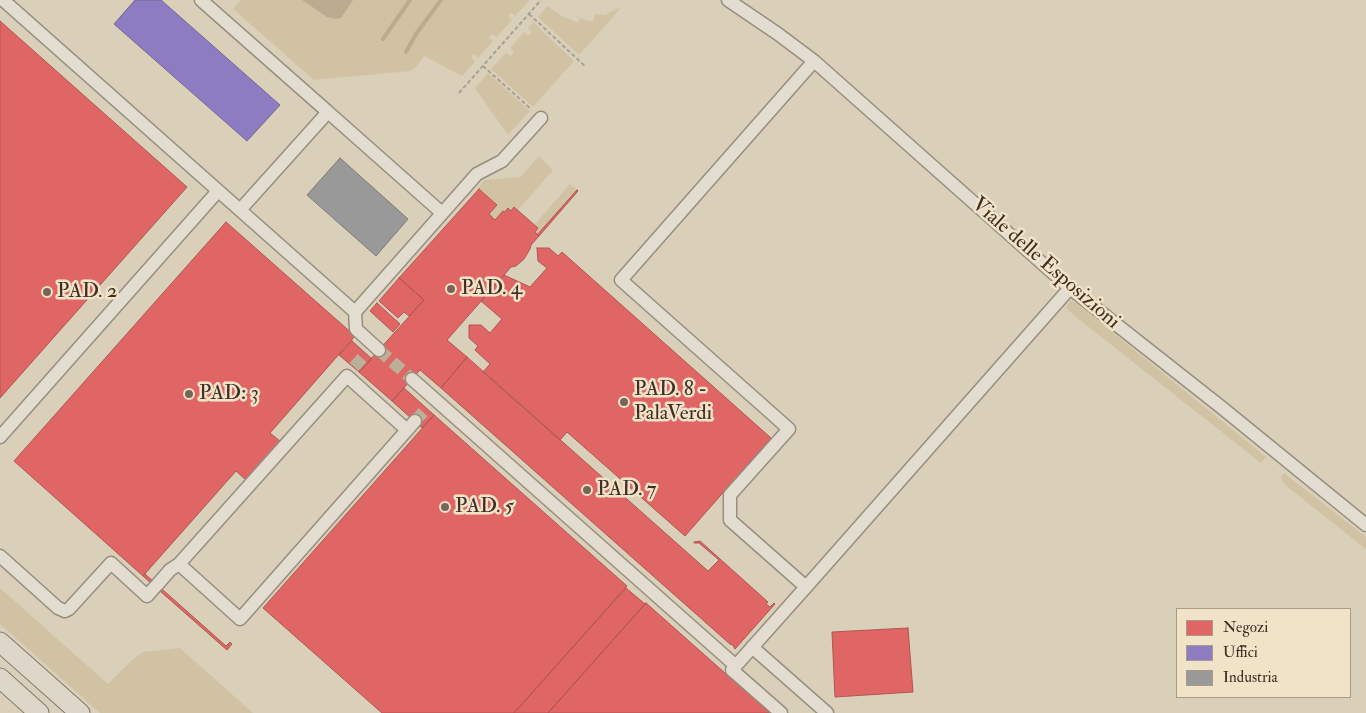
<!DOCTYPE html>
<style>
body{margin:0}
#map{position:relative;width:1366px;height:713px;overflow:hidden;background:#dacfb8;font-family:"IM FELL Double Pica",serif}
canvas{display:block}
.legend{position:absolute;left:1176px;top:608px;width:175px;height:90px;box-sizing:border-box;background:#f0e3c8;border:1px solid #aa9a86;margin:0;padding:6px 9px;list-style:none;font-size:15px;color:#412d23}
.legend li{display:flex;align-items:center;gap:10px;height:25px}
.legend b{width:25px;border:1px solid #aa9a86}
</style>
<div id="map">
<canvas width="1366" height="713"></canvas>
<ul class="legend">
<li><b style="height:14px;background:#e06666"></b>Negozi</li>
<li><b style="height:14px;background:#8e7cc3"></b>Uffici</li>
<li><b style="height:14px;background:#999"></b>Industria</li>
</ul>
</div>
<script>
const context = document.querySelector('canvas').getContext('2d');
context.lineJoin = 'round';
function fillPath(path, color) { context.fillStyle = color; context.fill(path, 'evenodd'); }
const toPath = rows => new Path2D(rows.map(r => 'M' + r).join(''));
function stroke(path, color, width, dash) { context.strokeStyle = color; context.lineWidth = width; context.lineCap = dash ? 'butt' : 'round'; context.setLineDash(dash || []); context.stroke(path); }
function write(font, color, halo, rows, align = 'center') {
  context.font = font + ' "IM FELL Double Pica",serif'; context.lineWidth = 5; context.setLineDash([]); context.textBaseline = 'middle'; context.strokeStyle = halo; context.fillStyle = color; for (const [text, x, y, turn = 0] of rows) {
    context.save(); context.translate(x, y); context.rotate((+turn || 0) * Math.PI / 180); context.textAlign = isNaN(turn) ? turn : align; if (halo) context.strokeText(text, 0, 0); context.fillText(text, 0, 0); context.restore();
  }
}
fillPath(toPath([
 [241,0,530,0,515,16,511,12,508,16,512,20,497,37,492,34,489,37,493,41,478,58,474,54,471,57,475,62,462,76,424,56,415,68,410,71,314,80,233,9],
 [547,6,562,16,578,23,580,18,593,22,595,14,605,15,618,8,620,9,579,55,538,17],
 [533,22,574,61,533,107,491,69,506,53,511,56,514,52,510,48,524,32,529,36,532,32,528,28],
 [488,73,530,111,508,135,475,88],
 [539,156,553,170,518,210,514,207,511,211,508,209,495,220,489,214,497,204,478,188,484,180,520,177],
 [570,184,577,190,537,235,535,232,538,228,535,224],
 [1070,301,1076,303,1096,319,1266,457,1261,463,1076,317,1066,308],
 [1284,473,1366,537,1366,549,1285,485,1281,477],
 [0,588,108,684,132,660,143,652,180,648,253,713,100,713,0,624]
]), '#d2c2a4');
fillPath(toPath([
 [302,0,353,0,341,18,335,19,327,17]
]), '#bcab8e');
const shops = toPath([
 [0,21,187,187,0,398,0,21],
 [479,189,497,205,489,214,495,220,503,211,505,212,508,208,511,211,514,207,538,228,535,232,539,236,531,245,530,249,524,259,516,266,511,267,447,340,467,357,441,388,420,370,392,401,359,372,424,300,399,278,479,189],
 [577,190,578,191,539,236,537,235,577,190],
 [226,222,355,336,270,433,280,441,287,433,288,434,245,484,243,483,246,480,236,471,143,576,14,461,226,222],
 [537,248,549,248,558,256,562,252,771,438,685,536,567,432,560,440,483,372,490,364,475,350,478,346,469,338,469,325,481,325,490,333,502,319,481,301,504,275,530,287,547,268,538,261,537,248],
 [399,278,424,300,409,316,404,312,398,318,379,301,399,278],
 [377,303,400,324,393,332,370,311,377,303],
 [352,341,372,359,359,372,339,355,352,341],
 [467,357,708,571,719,560,699,543,694,543,694,542,700,541,768,602,766,604,770,607,774,603,775,604,735,649,732,644,731,645,441,388,467,357],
 [404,388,434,415,422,428,392,401,404,388],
 [434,415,627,586,514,713,382,713,263,608,434,415],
 [145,574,226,646,230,642,232,644,227,650,143,576,145,574],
 [626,588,645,604,548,713,514,713,626,588],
 [646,603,770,713,548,713,646,603],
 [908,628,913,692,835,697,832,632,908,628]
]);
fillPath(shops, '#e06666');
stroke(shops, '#b05552', 1);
const offices = toPath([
 [135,0,161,0,280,105,247,141,114,24,135,0]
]);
fillPath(offices, '#8e7cc3');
stroke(offices, '#776493', 1);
const industry = toPath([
 [340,158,408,219,376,256,307,195,340,158]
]);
fillPath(industry, '#999');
stroke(industry, '#7f7976', 1);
stroke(toPath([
 [383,39,410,0],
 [406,52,416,34,441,0]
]), '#bcab8e', 4);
stroke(toPath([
 [379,350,412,379],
 [354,367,366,354],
 [415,421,427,408]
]), '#bbaf9a', 12, [12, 6]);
const minor = toPath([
 [3,0,355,312,356,329,379,350],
 [201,0,328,112],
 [728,0,778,34,814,61,1070,288,1221,407,1366,525],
 [240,210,328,112,442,213],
 [355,312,477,174,502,161,541,118],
 [412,379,736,666],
 [407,430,347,376,179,564,240,619,415,421],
 [0,437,218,191],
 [0,556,58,608,65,611,69,609,111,563,147,596,155,587],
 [157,585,170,570,179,564],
 [806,587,1070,288],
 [752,647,827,713],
 [781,713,732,670,806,587,730,520,730,495,789,429,621,280,814,61]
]);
const highway = toPath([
 [0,642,80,713],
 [0,678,39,713]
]);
stroke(minor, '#968e7f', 15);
stroke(highway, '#80786c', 21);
stroke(toPath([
 [529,14,586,67],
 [483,66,531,109],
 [459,93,541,0]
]), '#a7a198', 2, [4, 2.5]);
stroke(minor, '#e2dcd1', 12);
stroke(highway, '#ddd6c9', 19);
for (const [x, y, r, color] of [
 [451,289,5,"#776657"],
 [47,292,5,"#776657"],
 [189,394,5,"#776657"],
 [624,402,5,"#776657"],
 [587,490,5,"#776657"],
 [445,507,5,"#776657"]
]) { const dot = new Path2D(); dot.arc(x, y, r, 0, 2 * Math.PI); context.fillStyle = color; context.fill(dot); stroke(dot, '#f0e3c8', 2); }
write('21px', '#412d23', '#f0e3c8', [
 ["Viale delle Esposizioni",1045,264,41]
]);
write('21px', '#412d23', '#f0e3c8', [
 ["PAD. 4",461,289],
 ["PAD. 2",57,292],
 ["PAD. 8 -",634,390],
 ["PalaVerdi",634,414],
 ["PAD: 3",199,394],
 ["PAD. 7",597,490],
 ["PAD. 5",455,507]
], 'left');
</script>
